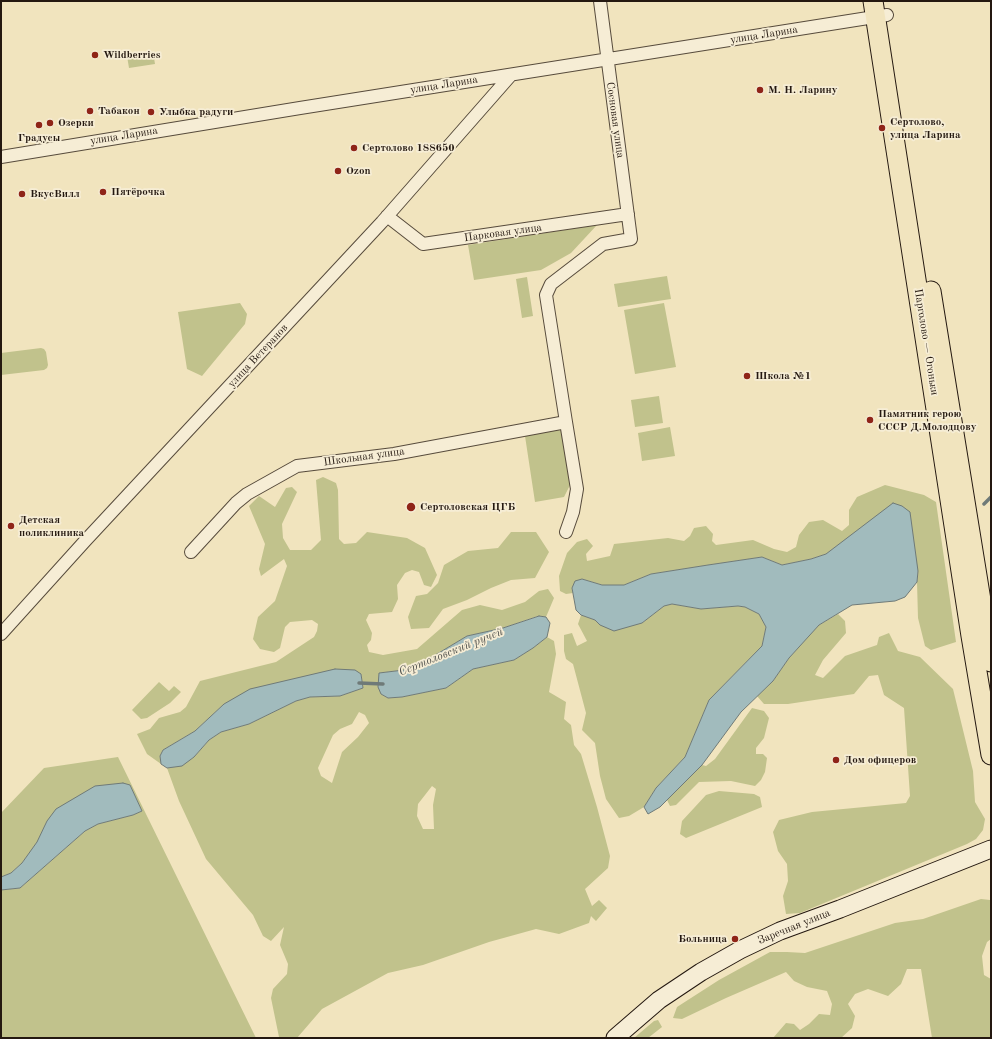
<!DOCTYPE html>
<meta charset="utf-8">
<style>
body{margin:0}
#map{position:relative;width:992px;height:1039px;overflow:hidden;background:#f1e4be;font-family:"Old Standard TT",serif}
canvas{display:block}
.frame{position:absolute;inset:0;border:2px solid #241810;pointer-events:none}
</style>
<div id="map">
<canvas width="992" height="1039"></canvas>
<div class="frame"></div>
</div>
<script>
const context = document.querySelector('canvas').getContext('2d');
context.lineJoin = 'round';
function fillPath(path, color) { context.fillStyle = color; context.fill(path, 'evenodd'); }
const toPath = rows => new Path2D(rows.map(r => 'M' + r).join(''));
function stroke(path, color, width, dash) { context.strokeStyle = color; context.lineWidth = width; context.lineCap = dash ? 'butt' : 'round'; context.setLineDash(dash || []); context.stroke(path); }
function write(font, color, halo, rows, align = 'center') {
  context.font = font + ' "Old Standard TT",serif'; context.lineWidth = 3.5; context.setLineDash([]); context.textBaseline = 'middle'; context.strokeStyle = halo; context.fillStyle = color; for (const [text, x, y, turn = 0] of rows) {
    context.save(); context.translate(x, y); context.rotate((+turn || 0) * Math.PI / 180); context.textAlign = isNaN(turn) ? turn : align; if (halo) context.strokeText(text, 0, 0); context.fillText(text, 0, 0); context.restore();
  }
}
fillPath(toPath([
 [153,52,155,64,129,68,127,56],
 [597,225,571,253,541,270,474,280,468,245],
 [667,276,671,299,618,307,614,284],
 [527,277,533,316,522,318,516,279],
 [240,303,247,314,245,324,202,376,187,369,178,312],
 [664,303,676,367,635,374,624,310],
 [41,348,44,349,46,352,48,365,47,368,44,370,1,375,1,353],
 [659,396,663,423,635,427,631,400],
 [670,427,675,456,642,461,638,433],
 [558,430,561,431,563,434,571,483,564,497,535,502,525,436],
 [323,477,336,483,338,490,339,539,344,544,356,543,367,532,407,538,425,548,437,575,431,587,424,585,419,572,412,570,405,573,397,585,398,599,392,612,369,614,366,620,372,633,371,640,367,645,369,652,383,655,417,649,462,610,480,605,502,610,525,602,539,591,548,589,554,598,546,617,538,616,503,628,467,636,412,669,379,673,381,694,388,698,402,697,446,688,473,669,514,660,533,648,547,637,554,641,556,654,549,692,566,702,564,719,571,725,574,745,581,754,597,807,610,856,608,868,585,889,592,906,599,900,607,908,596,921,591,916,589,923,559,934,536,929,489,942,423,965,388,973,322,1009,297,1038,281,1038,279,1037,271,998,273,989,287,974,288,964,280,945,284,927,271,941,263,936,253,915,206,859,179,801,167,768,182,765,194,757,209,740,221,732,249,724,296,701,310,697,340,696,363,688,361,674,224,704,195,731,163,750,160,756,161,764,147,754,137,734,150,729,159,718,180,712,186,707,200,681,276,662,314,637,317,631,318,624,312,620,290,622,285,627,280,648,274,652,260,649,253,639,258,617,275,601,287,566,284,559,261,576,259,569,265,544,249,506,259,496,275,507,286,488,292,487,297,492,282,524,283,538,290,550,311,550,321,540,316,480],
 [359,712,365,715,369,723,358,737,342,752,332,783,321,776,318,768,333,735,340,729,352,724],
 [432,786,436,789,433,805,434,829,423,829,417,816,418,804],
 [885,485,924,495,936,502,956,642,931,650,925,646,918,618,917,582,918,571,826,554,811,559,782,565,762,557,651,574,624,585,602,585,582,579,572,587,573,593,566,594,560,591,559,576,567,553,577,542,587,539,593,546,586,554,587,561,610,556,614,544,668,538,684,541,690,536,694,528,706,526,713,534,712,541,716,545,753,540,774,549,787,552,796,547,799,535,809,522,823,520,842,531,849,525,849,510,857,497],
 [511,532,536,532,549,552,535,578,511,580,491,588,467,600,443,609,429,628,411,629,408,617,416,596,427,594,438,583,444,565,468,551,498,548],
 [672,604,701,609,738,606,745,607,759,614,766,627,762,646,709,700,685,757,656,788,644,807,629,816,619,818,606,799,600,776,595,743,582,730,586,713,573,664,566,659,564,651,564,635,572,633,577,646,587,641,578,624,581,615,595,620,600,625,642,623,664,606],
 [838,614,845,621,846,633,823,660,815,675,823,678,845,656,877,645,879,637,889,633,898,651,920,657,953,689,973,771,975,802,985,819,983,830,976,839,967,844,800,913,786,914,783,896,788,881,787,864,778,851,773,832,779,820,812,812,906,803,910,796,904,708,884,695,878,675,869,676,854,694,788,704,764,704,757,696,773,681,789,658,809,635,819,625],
 [159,682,169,691,174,686,181,692,170,703,147,718,141,719,132,710],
 [752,708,764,711,769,718,764,738,756,748,756,754,763,754,767,758,765,772,761,780,755,786,731,781,699,782,676,805,670,806,667,800,702,765,706,766,715,759],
 [118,757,256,1038,1,1038,1,890,20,888,85,831,98,824,133,815,142,811,130,785,47,821,38,842,22,863,11,873,1,877,1,813,44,768],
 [719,791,754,794,760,797,762,807,686,838,680,834,682,821,706,795],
 [981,899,990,900,991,903,991,939,987,942,982,956,984,975,991,979,991,1038,932,1038,921,969,907,969,901,984,888,996,868,989,855,994,848,1004,855,1016,852,1028,841,1038,773,1038,786,1023,794,1024,800,1030,809,1024,819,1014,830,1015,832,1004,827,991,807,987,794,981,786,972,726,998,682,1019,673,1018,677,1007,719,980,770,952,787,952,805,953,895,923,923,919],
 [658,1020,662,1027,648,1038,634,1038,654,1021]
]), '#c1c28c');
const water = toPath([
 [893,503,902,506,910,512,918,571,917,582,905,597,895,601,852,605,819,625,789,658,773,681,741,712,702,765,660,807,648,814,644,807,656,788,685,757,709,700,762,646,766,627,759,614,745,607,738,606,701,609,672,604,664,606,642,623,614,631,600,625,595,620,581,615,576,610,572,588,575,581,582,579,602,585,624,585,651,574,708,565,762,557,782,565,811,559,826,554,893,503],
 [539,616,546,617,550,623,547,637,533,648,514,660,473,669,446,688,402,697,388,698,381,694,378,687,379,673,412,669,467,636,503,628,539,616],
 [335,669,355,670,361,674,363,688,340,696,310,697,296,701,249,724,221,732,209,740,194,757,182,766,167,768,161,764,160,756,163,750,195,731,224,704,250,689,335,669],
 [123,783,130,785,142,811,133,815,98,824,85,831,20,888,1,890,1,877,11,873,22,863,37,842,47,821,56,809,95,786,123,783]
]);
fillPath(water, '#a1bbbd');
stroke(water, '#6f7a78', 1);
stroke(toPath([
 [984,504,991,497],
 [359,683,383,684]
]), '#6f7a78', 3.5);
const minor = toPath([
 [1,157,300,108,887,15],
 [387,216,423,244,628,214],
 [566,422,577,489,573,512,566,532],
 [191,552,236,503,247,494,297,466,394,454,566,422,546,295,551,284,603,244,631,239,600,1],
 [1,634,85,541,382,222,511,75]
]);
const secondary = toPath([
 [615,1038,659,1000,701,972,740,950,780,931,840,909,991,849]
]);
const primary = toPath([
 [873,1,971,636,991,755],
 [931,291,991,662]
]);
stroke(minor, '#574b3c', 14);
stroke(secondary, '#241810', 19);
stroke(primary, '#241810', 21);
stroke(minor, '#f6edd5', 12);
stroke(secondary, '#f6edd5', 17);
stroke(primary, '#f1e4be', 19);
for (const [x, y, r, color] of [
 [95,55,4,"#8f2418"],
 [760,90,4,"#8f2418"],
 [90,111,4,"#8f2418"],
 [151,112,4,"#8f2418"],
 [50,123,4,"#8f2418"],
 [39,125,4,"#8f2418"],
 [882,128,4,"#8f2418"],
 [354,148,4,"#8f2418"],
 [338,171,4,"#8f2418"],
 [103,192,4,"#8f2418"],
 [22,194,4,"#8f2418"],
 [747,376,4,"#8f2418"],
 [870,420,4,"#8f2418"],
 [411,507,5,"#8f2418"],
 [11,526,4,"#8f2418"],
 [836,760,4,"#8f2418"],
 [735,939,4,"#8f2418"]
]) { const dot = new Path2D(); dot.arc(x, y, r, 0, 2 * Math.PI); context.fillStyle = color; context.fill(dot); stroke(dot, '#f6edd5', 1.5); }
write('11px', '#241810', '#f6edd5', [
 ["улица Ларина",764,35,-9],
 ["улица Ларина",444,85,-9],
 ["Сосновая улица",615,120,82],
 ["улица Ларина",124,136,-9],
 ["Парковая улица",503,233,-8],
 ["Парголово — Огоньки",926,342,81],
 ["улица Ветеранов",258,356,-47],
 ["Школьная улица",364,457,-8],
 ["Заречная улица",794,927,-22]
]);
write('bold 11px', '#241810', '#f6edd5', [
 ["Wildberries",103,55],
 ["М. Н. Ларину",768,90],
 ["Табакон",98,111],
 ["Улыбка радуги",159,112],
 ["Сертолово,",890,122],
 ["улица Ларина",890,135],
 ["Озерки",58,123],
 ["Градусы",39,138,"center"],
 ["Сертолово 188650",362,148],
 ["Ozon",346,171],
 ["Пятёрочка",111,192],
 ["ВкусВилл",30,194],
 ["Школа №1",755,376],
 ["Памятник герою",878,414],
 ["СССР Д.Молодцову",878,427],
 ["Сертоловская ЦГБ",420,507],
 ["Детская",19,520],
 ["поликлиника",19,533],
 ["Дом офицеров",844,760],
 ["Больница",727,939,"right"]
], 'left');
write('italic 12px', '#50514d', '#f6edd5', [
 ["Сертоловский ручей",451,652,-22]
]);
</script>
